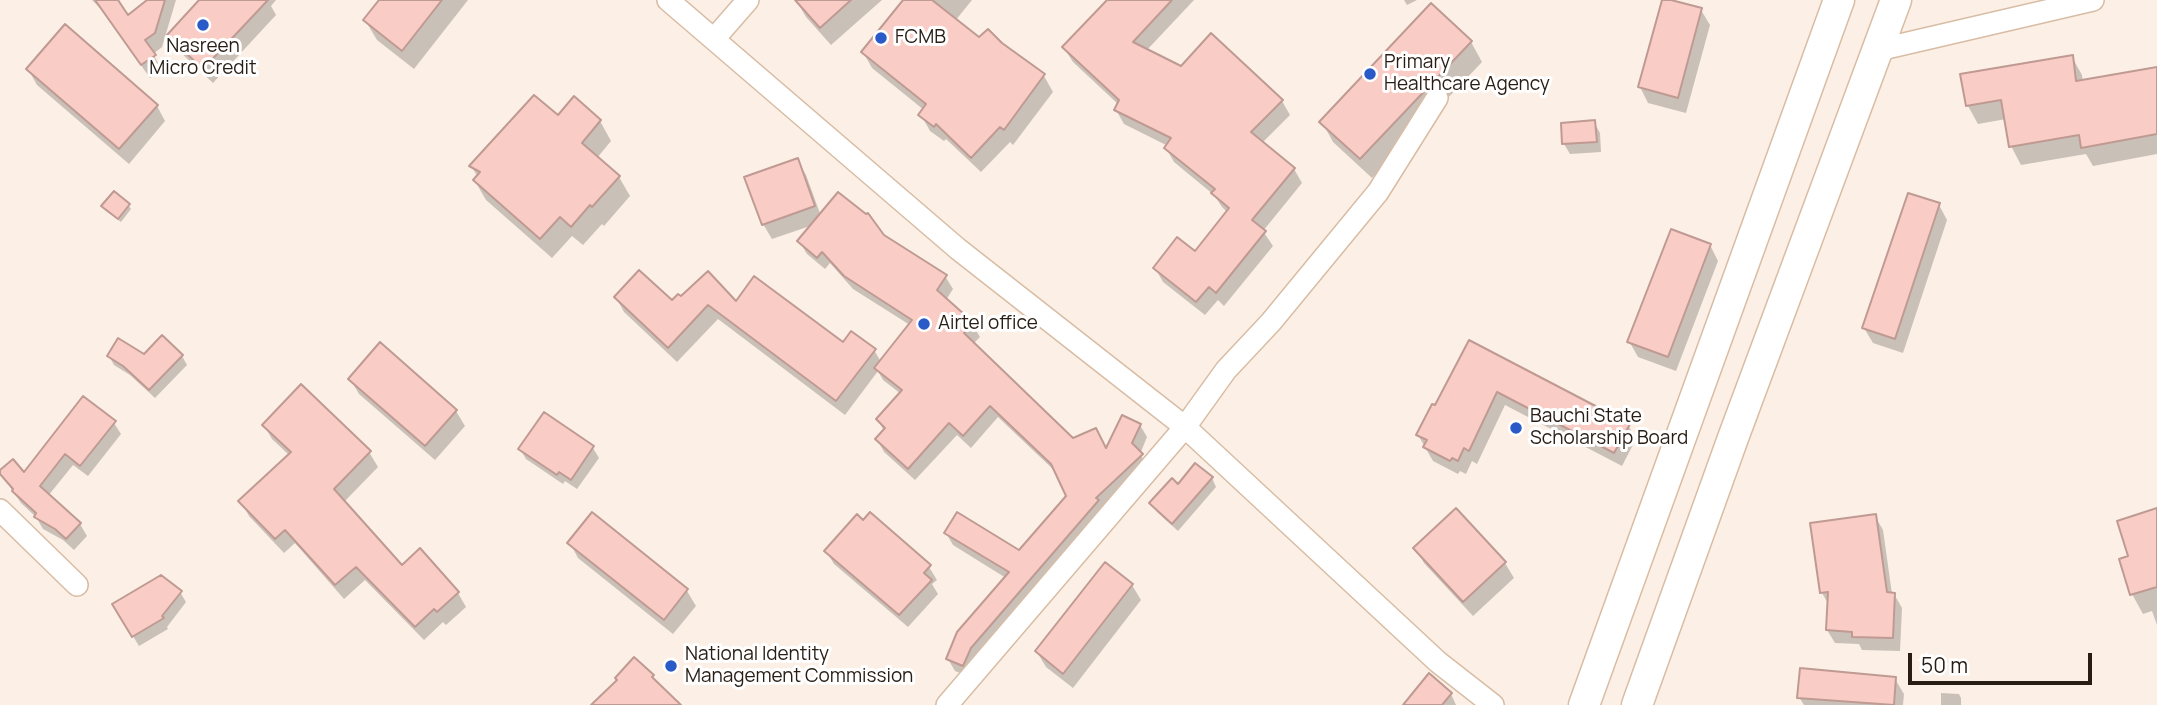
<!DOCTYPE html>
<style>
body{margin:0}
#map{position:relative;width:2157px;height:705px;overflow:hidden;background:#fcf0e6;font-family:Manrope,sans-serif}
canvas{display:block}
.scale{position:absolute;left:1908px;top:653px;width:184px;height:32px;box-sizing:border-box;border:4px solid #281d14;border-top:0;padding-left:9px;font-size:21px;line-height:24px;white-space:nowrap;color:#281d14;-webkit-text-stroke:5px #fff;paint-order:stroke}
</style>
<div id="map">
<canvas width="2157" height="705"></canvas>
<div class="scale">50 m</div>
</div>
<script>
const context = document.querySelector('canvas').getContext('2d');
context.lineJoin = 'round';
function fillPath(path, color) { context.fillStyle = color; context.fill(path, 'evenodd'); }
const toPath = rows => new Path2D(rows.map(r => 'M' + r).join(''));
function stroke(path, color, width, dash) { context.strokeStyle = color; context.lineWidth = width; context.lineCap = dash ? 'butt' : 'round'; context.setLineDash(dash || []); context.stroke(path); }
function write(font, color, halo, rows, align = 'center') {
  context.font = font + ' Manrope,sans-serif'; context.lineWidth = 6; context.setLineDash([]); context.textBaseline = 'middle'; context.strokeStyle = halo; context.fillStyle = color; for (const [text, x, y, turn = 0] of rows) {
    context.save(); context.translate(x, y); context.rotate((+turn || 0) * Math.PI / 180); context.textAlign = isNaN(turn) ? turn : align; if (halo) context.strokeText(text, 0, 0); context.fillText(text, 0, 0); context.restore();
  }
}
fillPath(toPath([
 [92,0,116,0,127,17,150,0,176,0,162,47,153,54,162,70,150,78,102,10],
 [202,0,276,0,271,6,276,15,213,83,178,50,169,35],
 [381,0,468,0,414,69,377,40,365,20],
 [796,0,882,0,831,45,806,17],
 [905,0,972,0,955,21,979,40,1000,44,1044,76,1053,92,1013,145,1010,142,981,172,946,139,944,141,930,131,921,115,924,110,872,68,863,52],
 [1109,0,1194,0,1146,51,1181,69,1282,101,1290,115,1262,143,1294,169,1302,183,1263,231,1273,246,1224,306,1218,300,1205,315,1163,282,1155,268,1195,253,1227,212,1222,207,1214,195,1174,162,1166,148,1168,146,1124,124,1116,110,1119,105,1073,62,1064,48],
 [1404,0,1417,0,1407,5],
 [1664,0,1701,10,1710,25,1686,113,1648,103,1640,87],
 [1471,42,1482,62,1372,178,1333,142,1322,122],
 [2072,57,2082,75,2083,82,2157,68,2157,154,2093,166,2086,154,2021,165,2011,146,2006,119,1978,124,1968,106],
 [28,69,157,106,165,121,129,164,37,85],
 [575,99,600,121,611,141,597,158,619,177,630,196,604,226,602,224,583,245,572,236,552,258,486,200,475,181,478,177,471,166,558,118],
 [1594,122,1600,133,1601,152,1570,154,1564,144],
 [797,160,806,175,821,216,883,236,945,276,953,289,946,300,972,324,980,337,973,344,1073,441,1107,451,1140,425,1147,437,1140,454,1148,467,970,677,955,671,948,659,1006,578,953,545,946,533,1020,552,1068,496,1058,474,998,417,971,448,957,435,915,480,884,452,877,439,884,431,878,420,901,394,883,380,878,371,845,415,718,319,677,362,624,312,616,297,672,303,736,303,843,344,874,350,881,362,910,325,853,289,830,263,825,269,807,254,799,241,813,225,772,239,763,224],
 [128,205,131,209,121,222,106,211,104,206],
 [1939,205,1947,220,1903,353,1873,343,1864,328],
 [1710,245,1718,261,1676,371,1638,357,1629,341],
 [1470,343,1628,425,1636,439,1622,466,1505,405,1477,464,1472,461,1466,474,1460,471,1458,474,1433,461,1418,435,1436,407],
 [109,356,182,356,187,365,155,398,130,375,114,365],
 [350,379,456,411,465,426,435,460,359,394],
 [114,423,121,434,88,476,73,465,48,496,80,524,87,536,74,550,63,540,43,529,36,517,21,503,0,472,24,475],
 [264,425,369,452,378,467,344,502,401,567,458,593,466,607,446,625,443,622,424,640,365,580,344,599,295,543,284,553,249,516,241,501,289,455,272,439],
 [593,448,599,458,577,489,565,481,563,484,526,459,520,449],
 [1212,478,1216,487,1178,531,1157,512,1152,504,1178,486],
 [1456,510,1505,563,1514,578,1473,616,1424,563,1415,548],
 [2157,510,2157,625,2152,611,2143,614,2132,594,2130,558],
 [592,515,687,591,696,606,673,634,578,558,570,543],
 [1875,516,1883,530,1892,594,1894,594,1902,608,1900,651,1862,650,1859,644,1835,643,1827,630,1829,605,1822,593],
 [826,551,929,567,937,580,932,584,938,594,908,627,834,564],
 [1132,585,1141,600,1073,688,1046,667,1037,652],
 [180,592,186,602,167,627,168,629,139,646,114,605],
 [1895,679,1904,694,1903,705,1804,705,1799,697],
 [1941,693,1959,694,1961,698,1961,705,1941,705],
 [1451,694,1456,705,1412,705]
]), '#0003');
const building = toPath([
 [95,0,118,0,128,15,147,0,165,0,155,33,145,40,156,55,141,65,95,0],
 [199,0,268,0,203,69,167,35,199,0],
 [379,0,442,0,402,51,363,20,379,0],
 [795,0,851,0,820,28,795,0],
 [903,0,932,0,979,37,988,29,1002,43,1045,74,1004,130,1000,127,971,158,936,124,934,127,918,115,926,104,861,52,903,0],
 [1107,0,1172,0,1133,42,1181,66,1211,33,1283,100,1251,132,1295,168,1252,220,1266,231,1216,293,1209,287,1196,302,1153,268,1177,237,1195,251,1229,208,1211,193,1215,189,1164,148,1171,138,1114,110,1119,100,1062,47,1107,0],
 [1662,0,1671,0,1702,8,1678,98,1638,87,1662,0],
 [1431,3,1472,41,1360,159,1319,122,1431,3],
 [65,24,158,105,119,149,26,69,65,24],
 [2073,55,2076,81,2157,67,2157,134,2081,148,2079,135,2009,147,2001,100,1966,106,1960,74,2073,55],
 [534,95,558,115,574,96,601,120,582,143,620,176,592,207,590,205,571,227,560,217,540,239,473,180,480,172,469,166,534,95],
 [1595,120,1597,142,1562,144,1561,123,1595,120],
 [798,158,815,206,762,225,744,177,798,158],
 [114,191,130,204,118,219,101,206,114,191],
 [838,192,866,214,868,213,884,235,947,275,937,290,974,323,964,333,1073,438,1096,428,1106,448,1122,415,1141,424,1132,443,1143,454,1096,498,1099,500,971,648,963,666,946,659,957,632,1009,572,944,533,957,512,1019,550,1066,496,1051,464,990,406,963,436,949,423,908,469,875,439,885,428,876,419,902,390,874,368,912,320,844,276,822,252,817,258,797,241,838,192],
 [1908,193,1940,203,1895,339,1862,328,1908,193],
 [1671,229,1711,244,1668,357,1627,342,1671,229],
 [639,270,672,300,678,294,681,296,708,271,736,301,754,276,843,342,851,331,876,349,836,401,708,305,668,348,614,297,639,270],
 [162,335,183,355,149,390,123,366,107,356,118,338,144,354,162,335],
 [1469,340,1630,424,1614,453,1497,392,1469,451,1464,448,1458,461,1452,458,1450,461,1423,447,1427,440,1416,435,1432,404,1435,405,1469,340],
 [380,342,457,410,425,446,348,379,380,342],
 [301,384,371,451,334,489,402,565,420,548,459,592,437,612,434,609,415,627,356,567,335,585,285,530,275,539,238,501,291,452,262,425,301,384],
 [83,396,116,421,80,466,65,454,40,486,81,523,66,539,55,529,34,517,36,513,12,491,13,489,0,474,0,470,13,459,24,472,83,396],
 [544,412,594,446,571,480,559,472,557,475,518,449,544,412],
 [1195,463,1213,477,1172,524,1149,503,1172,478,1178,484,1195,463],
 [1456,508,1506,562,1463,602,1413,548,1456,508],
 [2157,508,2157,587,2130,595,2119,559,2128,556,2117,521,2157,508],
 [592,512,688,589,664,620,567,543,592,512],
 [870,512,931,565,924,573,932,580,899,615,824,551,857,514,863,520,870,512],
 [1876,514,1887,592,1895,593,1893,638,1852,637,1852,632,1826,630,1828,592,1820,593,1810,523,1876,514],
 [1105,562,1133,584,1063,674,1035,651,1105,562],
 [161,575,182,591,162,616,164,618,132,637,112,604,161,575],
 [634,657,654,675,652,677,681,705,591,705,617,680,615,678,634,657],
 [1800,668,1896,677,1894,705,1797,698,1800,668],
 [1429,673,1452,693,1442,705,1403,705,1429,673]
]);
fillPath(building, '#f9cdc5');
stroke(building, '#bf9a93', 2);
const street = toPath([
 [668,0,958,249,1185,427,1438,662,1493,705],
 [714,39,748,0],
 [1878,50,2093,0],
 [0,510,77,585],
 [947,705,1185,427,1226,370,1271,322,1378,192,1437,98]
]);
const secondary = toPath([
 [1584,705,1839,0],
 [1637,705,1733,438,1896,0]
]);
stroke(street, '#d8bca4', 24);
stroke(secondary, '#d8bca4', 33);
stroke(street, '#fff', 21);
stroke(secondary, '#fff', 30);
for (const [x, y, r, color] of [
 [203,25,7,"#295ac8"],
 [881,38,7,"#295ac8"],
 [1370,74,7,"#295ac8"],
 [924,324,7,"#295ac8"],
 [1516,428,7,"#295ac8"],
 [671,666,7,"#295ac8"]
]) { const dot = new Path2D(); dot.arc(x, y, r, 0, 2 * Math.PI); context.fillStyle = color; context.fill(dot); stroke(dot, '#fff', 2.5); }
write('19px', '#281d14', '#fff', [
 ["FCMB",895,38],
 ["Nasreen",203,47,"center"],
 ["Micro Credit",203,69,"center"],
 ["Primary",1384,63],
 ["Healthcare Agency",1384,85],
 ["Airtel office",938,324],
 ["Bauchi State",1530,417],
 ["Scholarship Board",1530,439],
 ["National Identity",685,655],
 ["Management Commission",685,677]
], 'left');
</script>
